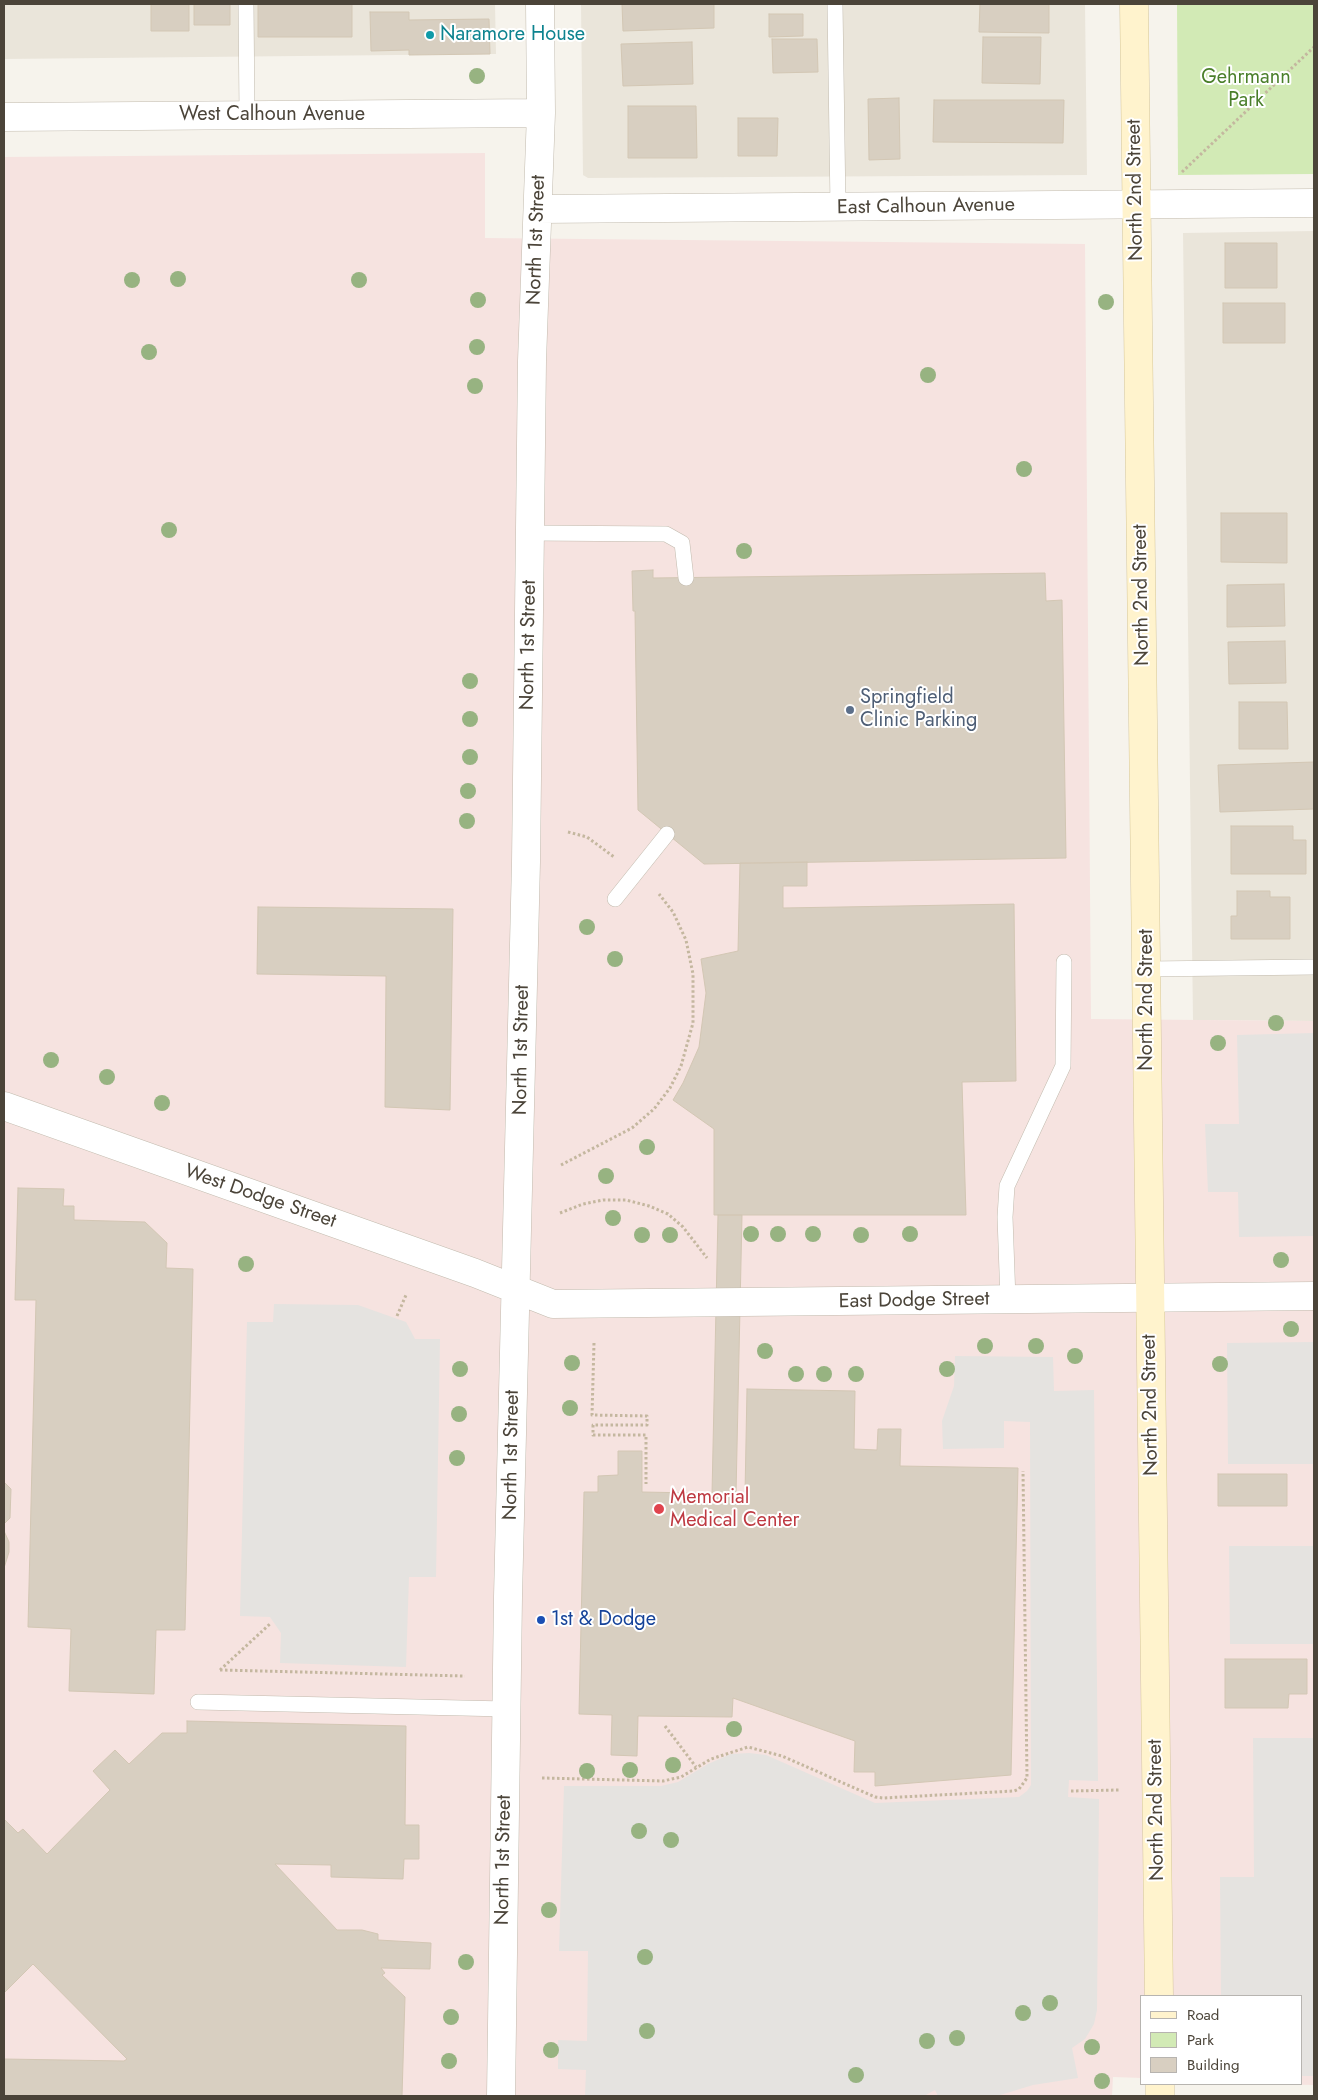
<!DOCTYPE html>
<style>
body{margin:0}
#map{position:relative;width:1318px;height:2100px;overflow:hidden;background:#f6f3ec;font-family:Jost,sans-serif}
canvas{display:block}
.frame{position:absolute;inset:0;border:5px solid #4b4439;pointer-events:none}
.legend{position:absolute;left:1140px;top:1995px;width:162px;height:90px;box-sizing:border-box;background:#fff;border:1px solid #b7b4b0;margin:0;padding:6px 9px;list-style:none;font-size:15px;color:#4b4439}
.legend li{display:flex;align-items:center;gap:10px;height:25px}
.legend b{width:25px;border:1px solid #b7b4b0}
</style>
<div id="map">
<canvas width="1318" height="2100"></canvas>
<div class="frame"></div>
<ul class="legend">
<li><b style="height:6px;background:#fff3cd"></b>Road</li>
<li><b style="height:14px;background:#d2eab5"></b>Park</li>
<li><b style="height:14px;background:#d8cfc1"></b>Building</li>
</ul>
</div>
<script>
const context = document.querySelector('canvas').getContext('2d');
context.lineJoin = 'round';
function fillPath(path, color) { context.fillStyle = color; context.fill(path, 'evenodd'); }
const toPath = rows => new Path2D(rows.map(r => 'M' + r).join(''));
function stroke(path, color, width, dash) { context.strokeStyle = color; context.lineWidth = width; context.lineCap = dash ? 'butt' : 'round'; context.setLineDash(dash || []); context.stroke(path); }
function write(font, color, halo, rows, align = 'center') {
  context.font = font + ' Jost,sans-serif'; context.lineWidth = 4; context.setLineDash([]); context.textBaseline = 'middle'; context.strokeStyle = halo; context.fillStyle = color; for (const [text, x, y, turn = 0] of rows) {
    context.save(); context.translate(x, y); context.rotate((+turn || 0) * Math.PI / 180); context.textAlign = isNaN(turn) ? turn : align; if (halo) context.strokeText(text, 0, 0); context.fillText(text, 0, 0); context.restore();
  }
}
fillPath(toPath([
 [4,4,495,4,496,54,4,59],
 [581,4,1085,4,1087,175,588,178,583,175],
 [1314,231,1314,1021,1193,1020,1183,233]
]), '#eae5da');
fillPath(toPath([
 [485,153,485,238,1085,244,1091,1019,1314,1021,1314,2085,1264,2084,1302,2084,1302,1996,1142,1996,1142,2078,1113,2077,1112,2096,4,2096,4,157]
]), '#f6e3e0');
fillPath(toPath([
 [1177,4,1314,4,1314,174,1178,175]
]), '#d2eab5');
fillPath(toPath([
 [1314,1033,1314,1236,1239,1237,1238,1192,1208,1192,1205,1124,1239,1124,1237,1035],
 [274,1304,358,1305,406,1322,415,1339,440,1339,436,1577,409,1577,406,1667,280,1663,281,1633,270,1617,240,1616,247,1322,273,1322],
 [1314,1342,1314,1464,1228,1464,1227,1343],
 [955,1356,1053,1357,1054,1391,1094,1390,1098,1781,1069,1780,1068,1797,1099,1799,1097,2010,1094,2024,1085,2039,1072,2048,1078,2078,1033,2085,997,2096,938,2096,935,2090,924,2096,585,2096,586,2070,558,2069,558,2040,587,2041,588,1951,559,1951,564,1786,661,1786,678,1782,708,1764,731,1754,749,1753,766,1755,875,1803,1019,1797,1027,1791,1031,1785,1030,1422,1004,1421,1004,1448,943,1449,942,1421,954,1386],
 [1229,1546,1314,1546,1314,1644,1230,1644],
 [1253,1738,1314,1738,1314,2076,1302,2076,1302,1996,1221,1996,1220,1877,1254,1877]
]), '#e5e3e0');
const building = toPath([
 [151,4,189,4,189,31,151,31,151,4],
 [194,4,230,4,230,25,194,25,194,4],
 [258,4,352,4,352,37,258,37,258,4],
 [622,4,714,4,714,28,623,31,622,4],
 [980,4,1049,4,1049,33,979,32,980,4],
 [370,12,409,12,409,20,489,19,490,54,409,55,409,50,371,51,370,12],
 [769,14,803,14,803,36,769,37,769,14],
 [983,37,1041,37,1040,84,982,83,983,37],
 [772,39,817,39,818,72,773,73,772,39],
 [692,42,693,84,623,86,621,44,692,42],
 [899,98,900,159,869,160,868,99,899,98],
 [934,100,1064,100,1063,143,933,142,934,100],
 [628,106,696,106,697,158,628,158,628,106],
 [738,118,778,118,777,156,738,156,738,118],
 [1225,243,1277,243,1277,288,1225,288,1225,243],
 [1223,303,1285,303,1285,343,1223,343,1223,303],
 [1221,513,1287,513,1287,563,1221,562,1221,513],
 [653,570,653,578,1045,573,1046,601,1062,600,1066,858,704,864,638,810,635,611,633,611,632,571,653,570],
 [1284,584,1285,626,1227,627,1227,585,1284,584],
 [1285,641,1286,683,1229,684,1228,642,1285,641],
 [1239,702,1287,702,1288,749,1239,749,1239,702],
 [1314,762,1314,809,1220,812,1218,765,1314,762],
 [1231,826,1293,826,1293,840,1306,840,1306,874,1231,874,1231,826],
 [807,862,807,886,783,886,783,908,1014,904,1016,1081,962,1082,966,1215,714,1215,714,1129,673,1100,683,1083,699,1047,706,993,701,959,738,951,740,863,807,862],
 [1237,891,1270,891,1270,897,1290,897,1290,939,1231,939,1231,916,1237,916,1237,891],
 [258,907,453,909,450,1110,385,1107,386,976,257,974,258,907],
 [18,1188,64,1189,63,1206,74,1206,74,1220,145,1222,167,1243,166,1268,193,1269,185,1630,156,1630,154,1694,69,1691,71,1629,28,1627,36,1300,15,1300,18,1188],
 [718,1215,742,1215,736,1494,712,1494,718,1215],
 [747,1389,855,1391,854,1449,877,1450,878,1429,901,1429,900,1466,1018,1468,1011,1775,875,1786,875,1772,854,1772,855,1741,733,1698,732,1717,638,1716,637,1756,611,1755,612,1715,579,1714,584,1492,598,1492,598,1476,618,1475,618,1451,642,1451,642,1492,745,1494,747,1389],
 [1218,1474,1287,1474,1287,1506,1218,1506,1218,1474],
 [4,1482,11,1489,10,1518,4,1524,4,1482],
 [4,1531,9,1542,9,1552,4,1568,4,1531],
 [1225,1659,1307,1659,1307,1694,1289,1694,1288,1708,1225,1708,1225,1659],
 [187,1721,406,1726,405,1825,419,1825,419,1859,404,1859,403,1879,331,1877,331,1865,275,1864,337,1930,362,1930,378,1934,378,1940,431,1943,430,1969,381,1968,385,1973,382,1975,405,1997,402,2096,4,2096,4,2059,124,2061,127,2059,33,1964,4,1993,4,1819,18,1833,23,1829,47,1854,110,1790,93,1771,115,1750,129,1764,162,1733,187,1733,187,1721]
]);
fillPath(building, '#d8cfc1');
stroke(building, '#d3c7b4', 1);
const lane = toPath([
 [246,4,247,115],
 [835,4,838,208],
 [530,533,666,534,682,543,686,578],
 [615,899,667,834],
 [1147,969,1314,967],
 [1008,1300,1005,1217,1007,1186,1063,1066,1064,962],
 [198,1702,506,1709]
]);
const street = toPath([
 [4,117,541,113],
 [538,209,1314,203],
 [4,1106,475,1273,553,1304,1314,1296],
 [501,2096,508,1597,526,862,532,361,541,113,540,4]
]);
const secondary = toPath([
 [1134,4,1159,1996],
 [1160,2084,1160,2096]
]);
stroke(lane, '#c2bbae', 16);
stroke(street, '#c2bbae', 29);
stroke(secondary, '#d6c79b', 29);
stroke(toPath([
 [1182,172,1314,47],
 [568,832,587,837,614,857],
 [561,1165,632,1128,654,1109,670,1088,681,1066,693,1023,693,974,686,940,673,912,659,894],
 [560,1213,583,1204,603,1200,626,1200,649,1206,668,1214,683,1227,707,1258],
 [397,1316,406,1295],
 [594,1343,592,1415,647,1416,647,1425,593,1425,593,1435,646,1435,646,1484],
 [220,1670,465,1676],
 [220,1670,271,1623],
 [665,1726,696,1767],
 [542,1778,663,1781,681,1777,711,1759,748,1747,782,1756,875,1797,883,1798,1014,1791,1019,1789,1027,1778,1023,1471],
 [1071,1791,1119,1790]
]), '#c4b79f', 3, [2.5, 2.5]);
stroke(lane, '#fff', 15);
stroke(street, '#fff', 28);
stroke(secondary, '#fff3cd', 28);
context.fillStyle = '#97b381';
for (const [x, y] of [
 [477,76],
 [178,279],
 [132,280],
 [359,280],
 [478,300],
 [1106,302],
 [477,347],
 [149,352],
 [928,375],
 [475,386],
 [1024,469],
 [169,530],
 [744,551],
 [470,681],
 [470,719],
 [470,757],
 [468,791],
 [467,821],
 [587,927],
 [615,959],
 [1276,1023],
 [1218,1043],
 [51,1060],
 [107,1077],
 [162,1103],
 [647,1147],
 [606,1176],
 [613,1218],
 [751,1234],
 [778,1234],
 [813,1234],
 [910,1234],
 [642,1235],
 [670,1235],
 [861,1235],
 [1281,1260],
 [246,1264],
 [1291,1329],
 [985,1346],
 [1036,1346],
 [765,1351],
 [1075,1356],
 [572,1363],
 [1220,1364],
 [460,1369],
 [947,1369],
 [796,1374],
 [824,1374],
 [856,1374],
 [570,1408],
 [459,1414],
 [457,1458],
 [734,1729],
 [673,1765],
 [630,1770],
 [587,1771],
 [639,1831],
 [671,1840],
 [549,1910],
 [645,1957],
 [466,1962],
 [1050,2003],
 [1023,2013],
 [451,2017],
 [647,2031],
 [957,2038],
 [927,2041],
 [1092,2047],
 [551,2050],
 [449,2061],
 [856,2075],
 [1102,2081]
]) { context.beginPath(); context.arc(x, y, 8, 0, 2 * Math.PI); context.fill(); }
for (const [x, y, r, color] of [
 [430,35,5,"#0f9aa8"],
 [850,710,5,"#5c6f8a"],
 [659,1509,6,"#e0444e"],
 [541,1620,5,"#1a4fb4"]
]) { const dot = new Path2D(); dot.arc(x, y, r, 0, 2 * Math.PI); context.fillStyle = color; context.fill(dot); stroke(dot, '#fff', 2); }
write('20px', '#0d838f', '#fff', [
 ["Naramore House",440,35]
], 'left');
write('20px', '#4a7f2a', '#fff', [
 ["Gehrmann",1246,78],
 ["Park",1246,101]
]);
write('20px', '#4b4439', '#fff', [
 ["West Calhoun Avenue",272,115],
 ["North 2nd Street",1136,190,-91],
 ["East Calhoun Avenue",926,207,-1],
 ["North 1st Street",537,240,-88],
 ["North 2nd Street",1142,595,-91],
 ["North 1st Street",529,645,-89],
 ["North 2nd Street",1147,1000,-90],
 ["North 1st Street",522,1050,-89],
 ["West Dodge Street",260,1197,19],
 ["East Dodge Street",914,1301,-1],
 ["North 2nd Street",1151,1405,-91],
 ["North 1st Street",512,1455,-89],
 ["North 2nd Street",1157,1810,-91],
 ["North 1st Street",504,1860,-89]
]);
write('20px', '#4e5e75', '#fff', [
 ["Springfield",860,698],
 ["Clinic Parking",860,721]
], 'left');
write('20px', '#be3a42', '#fff', [
 ["Memorial",670,1498],
 ["Medical Center",670,1521]
], 'left');
write('20px', '#164399', '#fff', [
 ["1st & Dodge",551,1620]
], 'left');
</script>
